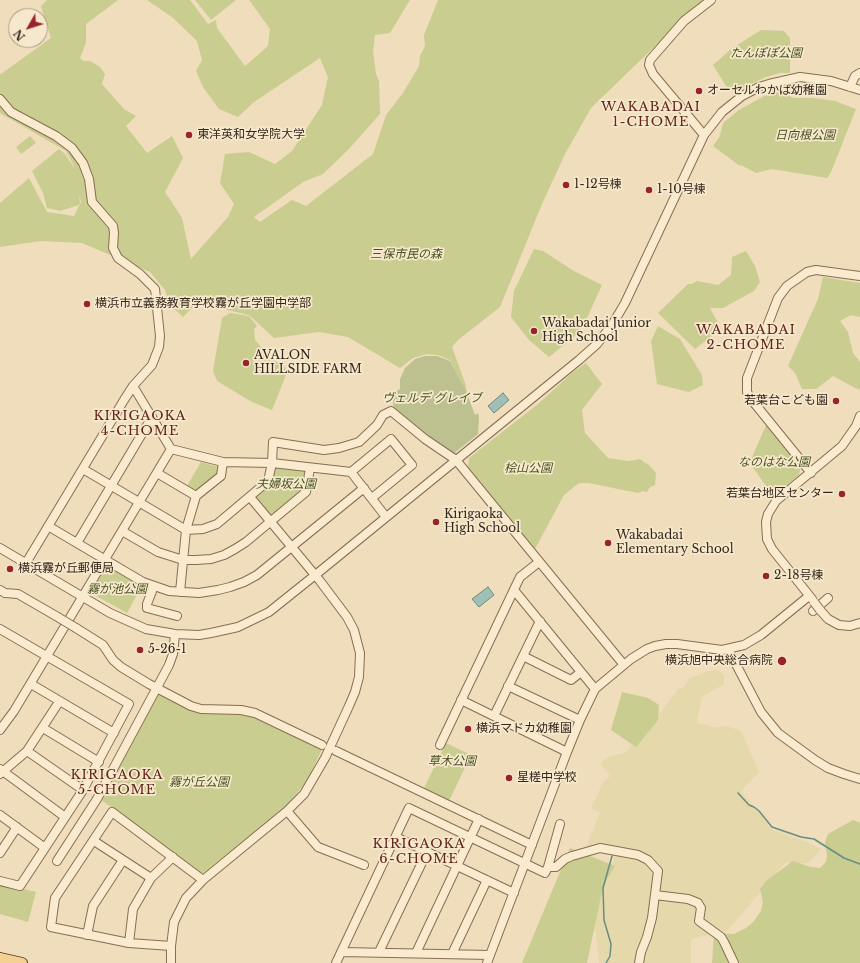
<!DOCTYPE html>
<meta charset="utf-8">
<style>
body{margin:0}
#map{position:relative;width:860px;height:963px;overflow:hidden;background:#efddbc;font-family:"Libre Baskerville",serif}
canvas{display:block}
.north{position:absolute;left:8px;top:8px;width:40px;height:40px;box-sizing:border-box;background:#f6e8cc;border:1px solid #a99a85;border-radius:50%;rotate:231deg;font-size:11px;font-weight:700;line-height:16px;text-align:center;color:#35261b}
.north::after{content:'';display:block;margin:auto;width:14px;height:18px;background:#98242a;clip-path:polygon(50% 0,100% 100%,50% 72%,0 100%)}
</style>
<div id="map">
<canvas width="860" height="963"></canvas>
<div class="north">N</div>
</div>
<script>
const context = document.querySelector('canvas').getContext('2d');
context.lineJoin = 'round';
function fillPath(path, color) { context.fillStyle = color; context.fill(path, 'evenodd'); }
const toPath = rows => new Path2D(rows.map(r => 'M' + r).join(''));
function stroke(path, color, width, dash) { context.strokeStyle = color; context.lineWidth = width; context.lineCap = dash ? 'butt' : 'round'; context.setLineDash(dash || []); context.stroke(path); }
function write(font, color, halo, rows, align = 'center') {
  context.font = font + ' "Libre Baskerville","Noto Sans JP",serif'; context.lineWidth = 3.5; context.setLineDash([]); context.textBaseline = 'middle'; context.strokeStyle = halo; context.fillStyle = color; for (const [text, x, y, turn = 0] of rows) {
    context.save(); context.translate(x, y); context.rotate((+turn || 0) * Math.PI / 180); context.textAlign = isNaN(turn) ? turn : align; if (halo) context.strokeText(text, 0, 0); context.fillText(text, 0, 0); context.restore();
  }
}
fillPath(toPath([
 [718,670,724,675,724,684,702,697,697,720,698,723,714,727,727,726,741,731,759,772,741,791,773,830,802,840,821,849,808,863,785,863,726,932,711,925,711,934,691,939,691,963,599,963,596,933,591,912,600,875,613,862,616,854,587,845,600,812,591,808,603,783,610,776,600,763,611,756,621,754,629,750,633,742,661,712,679,688,683,688,690,678,708,671]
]), '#e5d8aa');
fillPath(toPath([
 [47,0,118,0,86,24,86,43,80,58,83,61,90,61,100,67,105,74,102,84,124,109,136,116,126,126,147,153,172,136,183,158,165,192,182,218,191,259,228,217,234,204,220,183,225,154,249,152,275,164,292,151,322,105,328,77,320,58,254,102,238,117,219,109,203,87,196,71,202,60,197,41,172,17,147,0,190,0,208,24,216,20,217,28,245,66,268,46,270,29,249,0,410,0,390,33,375,35,373,51,376,74,379,81,380,114,348,150,323,174,303,182,254,217,260,222,292,200,306,206,373,154,386,115,403,93,419,66,420,56,425,46,424,35,438,0,707,0,682,20,591,108,565,154,542,204,500,307,458,340,452,347,465,383,467,394,450,360,438,355,427,354,413,358,400,368,348,337,319,332,274,338,249,315,223,309,204,295,183,317,170,305,165,290,150,272,82,243,41,241,0,247,0,203,29,178,47,212,74,216,81,202,79,194,80,203,79,205,60,211,47,208,43,193,32,171,59,149,65,154,74,167,74,166,66,151,0,113,0,73,1,74,51,38,41,6],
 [195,0,236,0,211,20],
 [761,30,784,31,790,38,790,73,780,73,766,77,734,92,726,86,713,65,731,49],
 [780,91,793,98,813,98,835,101,856,109,831,172,827,178,772,169,756,173,741,165,740,166,713,146,720,136,723,123,739,110,764,96],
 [30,136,36,143,21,154,16,147],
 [534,249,543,251,574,271,602,285,588,316,575,336,549,357,529,340,511,317,514,291],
 [746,251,755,266,760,282,754,291,723,308,710,308,721,329,695,349,658,313,688,284,692,284,697,281,718,285,731,275,732,257],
 [823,277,860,283,860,317,851,315,840,321,848,332,853,353,860,362,860,388,859,390,833,376,816,389,802,389,795,373,788,366,818,299],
 [230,313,249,316,257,326,254,329,255,340,269,356,288,370,272,410,252,402,217,381,213,371,222,318],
 [658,326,680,339,702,375,703,385,689,392,657,384,651,341],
 [586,363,602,384,582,410,585,433,608,458,628,461,640,459,645,463,648,464,656,473,655,485,650,487,647,492,643,491,638,493,589,483,579,483,564,495,535,549,468,467,469,458,538,404,572,373],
 [767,423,801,466,799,475,773,496,754,469,750,462],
 [201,462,219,467,218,474,195,492,187,486],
 [273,468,307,470,304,491,272,519,253,498],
 [107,565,142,585,127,613,91,593],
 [158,689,179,701,260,716,323,747,307,781,297,793,283,809,203,873,197,872,152,837,100,799],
 [622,692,648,698,659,705,658,720,636,747,611,730],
 [446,743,471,755,448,803,423,790],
 [853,820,860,823,860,963,712,963,714,933,734,934,746,928,754,921,761,911,763,902,760,889,766,881,793,861,811,867,820,868,826,862,827,855,825,842,828,834],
 [570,848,615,866,607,879,601,896,587,963,522,963],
 [0,883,36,892,28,922,0,914]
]), '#c9cd90');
fillPath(toPath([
 [425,356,437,356,450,361,466,391,475,415,478,413,479,418,478,434,452,455,415,429,394,409,392,394,400,389,400,379,405,368,415,359]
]), '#bdc190');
const water = toPath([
 [503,393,509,400,494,413,488,406,503,393],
 [488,587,494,595,479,607,472,599,488,587]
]);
fillPath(water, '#a0c0b5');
stroke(water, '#688d82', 1);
stroke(toPath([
 [738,793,749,805,754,807,759,811,772,827,801,837,814,839,844,858,860,864],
 [606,963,610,956,611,944,604,920,603,888,612,856]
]), '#688d82', 1.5);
const minor = toPath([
 [850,87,855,76,860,73],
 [0,99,11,112,56,136,72,148,83,163,89,179,92,202,113,226,114,233,113,248,118,258,140,274,155,289,160,336,159,347,152,365,133,386,124,400,26,563],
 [704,135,653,74,649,65,650,60,684,21,711,0],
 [133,386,171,449,223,462,272,463,351,472,391,439,412,465,372,498],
 [83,469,186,530,203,529,217,524,268,481,272,463,273,442,324,450,339,448,359,442,377,425,383,415,391,411,425,439,456,460,624,665],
 [351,472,386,517],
 [157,473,196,496,221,476,223,462],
 [811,473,751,399,747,392,747,378,778,298,787,286,807,272,816,270,860,276],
 [48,526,143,582,169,591,199,593,218,590,230,587,244,582,257,575,364,488],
 [122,531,158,552,183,560,196,560,211,559,224,555,235,549,246,542,306,492,310,468],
 [77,543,152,417],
 [0,548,110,613,146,629,175,634,199,635,211,633,238,627,269,612,319,572,579,360,597,344,612,325,625,303,704,135,722,112,742,96,759,87,769,84,800,77,831,81,860,90],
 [154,586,147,604,147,608,177,616],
 [0,590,5,593,18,594,56,616],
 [514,590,595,689],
 [180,592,186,530,196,496],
 [812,599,772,549,767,539,766,522,768,514,776,501,842,446,856,426,860,416],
 [820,610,828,619,839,625,850,626,860,623],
 [813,611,828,598],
 [76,628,103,645,113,660,121,667,149,684,191,706,201,709,241,710,255,713,322,745],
 [0,629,129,704,83,790,20,886,0,881],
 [728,649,761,712,778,733,815,760,828,768,844,774,860,779],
 [523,656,571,680,581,672],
 [31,684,114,733],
 [508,686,580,720],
 [461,700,567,752],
 [494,716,540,621],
 [43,728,99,762],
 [0,730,14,711,171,449],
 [440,745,520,577,539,562],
 [27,751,83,790],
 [336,751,532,845],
 [0,769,65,817],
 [0,774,27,751,59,702],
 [287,811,318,847,364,865],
 [0,815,45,848],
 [396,837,514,893],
 [94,841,151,878],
 [0,853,17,827],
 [57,861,97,799,169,665,173,654,175,634],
 [548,867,556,867,565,859,572,856,600,848,638,855,648,860,658,871,652,918,647,937,641,952,639,963],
 [655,895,688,899,698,903,701,908,699,921,721,937,724,942,734,963],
 [87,935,93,906,123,860],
 [129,943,133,909,151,878,173,857],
 [171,946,129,943,51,927,55,898,112,812,203,880],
 [342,952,490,955],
 [379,952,427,852],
 [416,953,479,819],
 [452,954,487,880],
 [171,963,171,946,174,922,186,898,203,880,287,811,304,794,325,758,349,706,355,692,359,677,360,653,354,630,347,617,320,581,250,497],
 [336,963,409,808,545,873,548,867,560,824],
 [487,963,567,752,580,720,595,689,631,659,647,649,655,646,666,644,677,644,722,650,744,645,761,635,809,596]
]);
const major = toPath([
 [0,958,22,963]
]);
stroke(minor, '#876d55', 10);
stroke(major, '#543c2a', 12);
stroke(minor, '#faebcf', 8);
stroke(major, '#f5d191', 10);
const minorBridge = toPath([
 [814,602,820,610],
 [56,616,76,628]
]);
stroke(minorBridge, '#876d55', 10, []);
stroke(minorBridge, '#faebcf', 8);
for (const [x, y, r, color] of [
 [699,91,4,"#98242a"],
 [189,135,4,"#98242a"],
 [566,185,4,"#98242a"],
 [649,190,4,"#98242a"],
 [87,304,4,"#98242a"],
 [534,331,4,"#98242a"],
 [246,363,4,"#98242a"],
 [836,401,4,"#98242a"],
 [842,494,4,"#98242a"],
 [436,522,4,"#98242a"],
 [608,543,4,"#98242a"],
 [10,569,4,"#98242a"],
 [766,576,4,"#98242a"],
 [140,650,4,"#98242a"],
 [782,661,5,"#98242a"],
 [468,729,4,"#98242a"],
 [509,778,4,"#98242a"]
]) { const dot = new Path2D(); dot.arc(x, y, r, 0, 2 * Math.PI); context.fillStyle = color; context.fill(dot); stroke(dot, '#f6e8cc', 1.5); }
write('italic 12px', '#495321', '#f6e8cc', [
 ["たんぽぽ公園",766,54],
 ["日向根公園",805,136],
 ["三保市民の森",406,255],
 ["ヴェルデ グレイブ",432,399],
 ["なのはな公園",774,463],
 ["桧山公園",528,469],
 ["夫婦坂公園",286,485],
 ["霧が池公園",117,590],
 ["草木公園",452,762],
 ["霧が丘公園",199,783]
]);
write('12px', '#35261b', '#f6e8cc', [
 ["オーセルわかば幼稚園",707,91],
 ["東洋英和女学院大学",197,135],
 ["1-12号棟",574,185],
 ["1-10号棟",657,190],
 ["横浜市立義務教育学校霧が丘学園中学部",95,304],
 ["Wakabadai Junior",542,324],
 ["High School",542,338],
 ["AVALON",254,356],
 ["HILLSIDE FARM",254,370],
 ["若葉台こども園",828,401,"right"],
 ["若葉台地区センター",834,494,"right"],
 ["Kirigaoka",444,515],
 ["High School",444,529],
 ["Wakabadai",616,536],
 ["Elementary School",616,550],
 ["横浜霧が丘郵便局",18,569],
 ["2-18号棟",774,576],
 ["5-26-1",148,650],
 ["横浜旭中央総合病院",773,661,"right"],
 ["横浜マドカ幼稚園",476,729],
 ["星槎中学校",517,778]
], 'left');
context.letterSpacing = '1px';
write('13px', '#632519', '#f6e8cc', [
 ["WAKABADAI",651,107],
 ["1-CHOME",651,122],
 ["WAKABADAI",746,330],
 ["2-CHOME",746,345],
 ["KIRIGAOKA",140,416],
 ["4-CHOME",140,431],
 ["KIRIGAOKA",117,775],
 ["5-CHOME",117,790],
 ["KIRIGAOKA",419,844],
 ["6-CHOME",419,859]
]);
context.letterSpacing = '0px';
</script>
